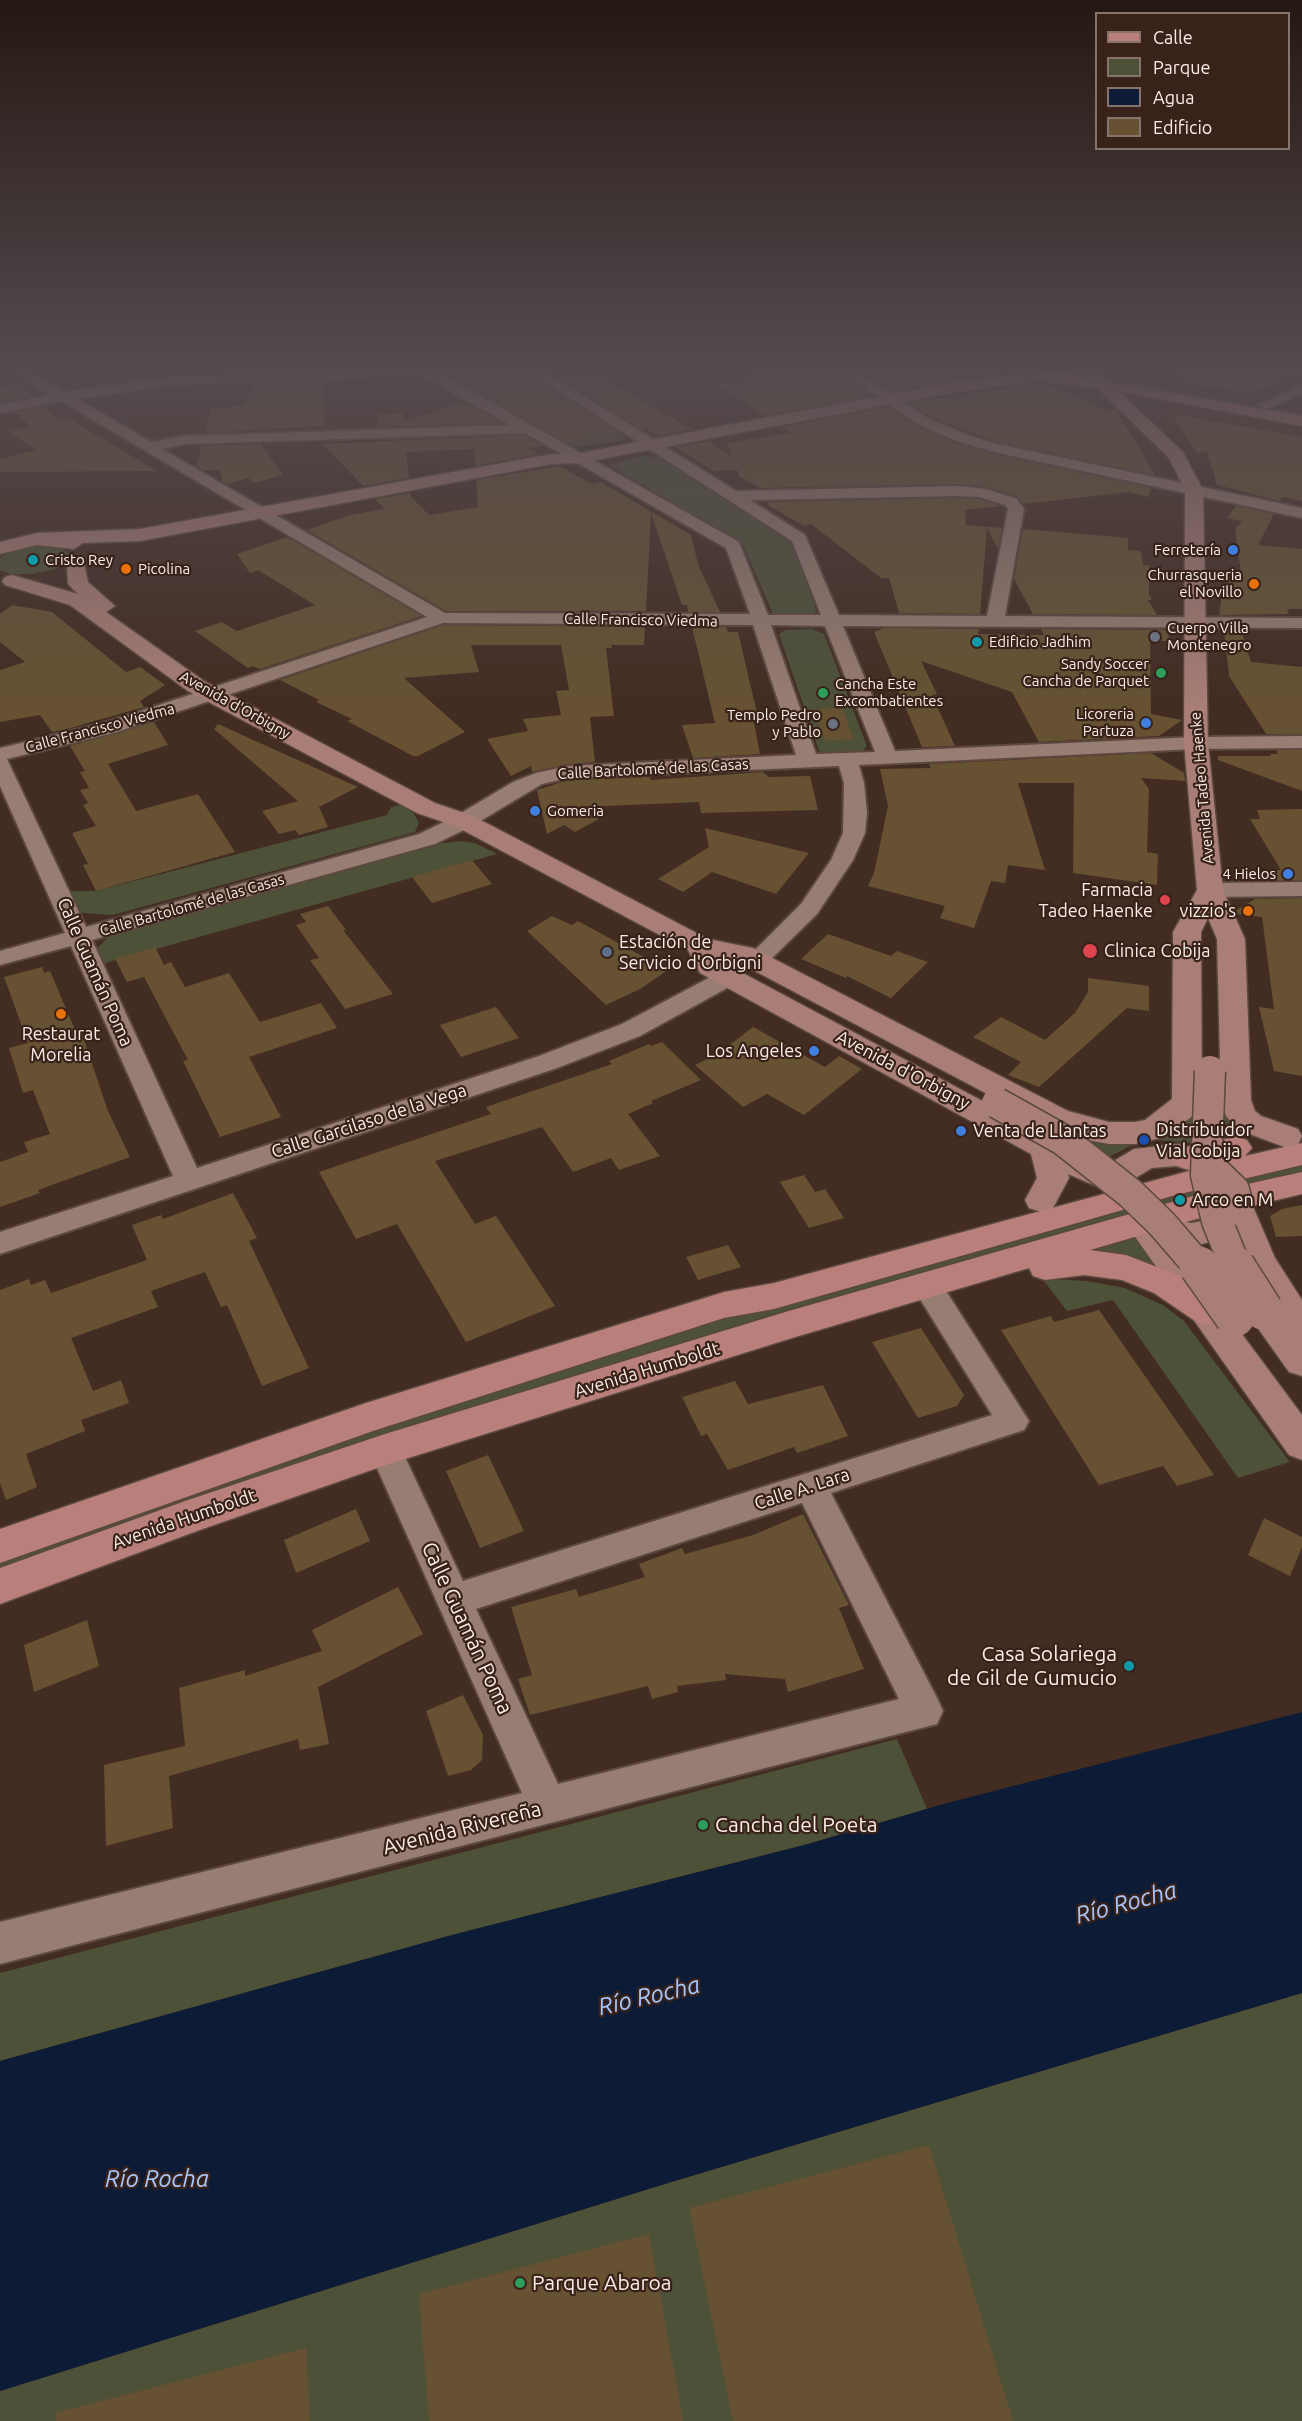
<!DOCTYPE html>
<meta charset="utf-8">
<style>
body{margin:0}
#map{position:relative;width:1302px;height:2421px;overflow:hidden;background:#432c22;font-family:Ubuntu,sans-serif}
canvas{display:block}
.legend{position:absolute;left:1095px;top:12px;width:195px;height:138px;box-sizing:border-box;background:#382219;border:2px solid #86736b;margin:0;padding:8px 10px;list-style:none;font-size:18px;color:#fbece5}
.legend li{display:flex;align-items:center;gap:12px;height:30px}
.legend b{width:30px;border:2px solid #86736b}
</style>
<div id="map">
<canvas width="1302" height="2421"></canvas>
<ul class="legend">
<li><b style="height:8px;background:#b87f7b"></b>Calle</li>
<li><b style="height:16px;background:#4d5138"></b>Parque</li>
<li><b style="height:16px;background:#0d1c36"></b>Agua</li>
<li><b style="height:16px;background:#665232"></b>Edificio</li>
</ul>
</div>
<script>
const context = document.querySelector('canvas').getContext('2d');
context.lineJoin = 'round';
function fillPath(path, color) { context.fillStyle = color; context.fill(path, 'evenodd'); }
const toPath = rows => new Path2D(rows.map(r => 'M' + r).join(''));
function stroke(path, color, width, dash) { context.strokeStyle = color; context.lineWidth = width; context.lineCap = dash ? 'butt' : 'round'; context.setLineDash(dash || []); context.stroke(path); }
function write(font, color, halo, rows, align = 'center') {
  context.font = font + ' Ubuntu,sans-serif'; context.lineWidth = 4.5; context.setLineDash([]); context.textBaseline = 'middle'; context.strokeStyle = halo; context.fillStyle = color; for (const [text, x, y, turn = 0] of rows) {
    context.save(); context.translate(x, y); context.rotate((+turn || 0) * Math.PI / 180); context.textAlign = isNaN(turn) ? turn : align; if (halo) context.strokeText(text, 0, 0); context.fillText(text, 0, 0); context.restore();
  }
}
fillPath(toPath([
 [430,368,520,368,626,437,620,441,574,447],
 [1117,379,1302,414,1302,417,1123,384],
 [642,456,659,457,789,540,796,550,816,610,815,614,778,616,773,614,742,543,609,465],
 [46,545,64,550,69,554,68,559,55,569,32,574,11,574,0,570,0,558,4,555,22,548],
 [812,629,824,634,867,746,862,752,830,755,819,751,779,634,785,630],
 [404,804,412,810,419,823,415,832,113,915,82,913,69,891,96,891,387,815,391,807],
 [461,841,475,843,497,854,102,964,96,950,109,936,122,930,435,844],
 [1195,1069,1249,1134,1191,1143,1156,1140,1130,1146,1111,1156,1097,1170,1005,1096,1154,1133],
 [1302,1165,1302,1174,1095,1225,787,1310,360,1441,0,1568,0,1559,357,1430,781,1301,1142,1184,1185,1172,1208,1188],
 [1135,1235,1164,1275,1077,1254],
 [1052,1279,1087,1281,1125,1288,1163,1305,1184,1321,1290,1462,1238,1478,1113,1300,1067,1311,1044,1281],
 [897,1739,927,1809,808,1844,452,1935,0,2061,0,1973],
 [1302,1993,1302,2421,0,2421,0,2391,668,2183]
]), '#4d5138');
fillPath(toPath([
 [1302,1712,1302,1993,668,2183,0,2391,0,2061,452,1935,808,1844,943,1804]
]), '#0d1c36');
fillPath(toPath([
 [789,368,833,368,872,396,765,416,712,382,751,380,746,369],
 [855,368,1003,368,1015,373,955,380,891,392],
 [1174,368,1302,368,1302,374,1248,394,1173,380],
 [583,374,595,374,692,429,658,436,645,428,641,429,560,378],
 [325,381,324,426,205,433,211,407,245,406,255,384],
 [540,382,619,432,566,442,486,397,502,393,497,390],
 [17,383,32,396,3,402,0,399,0,387],
 [1044,383,1110,411,1115,408,1155,475,998,442,930,417,909,403],
 [464,402,502,423,377,427,378,414,404,413,403,422],
 [44,407,59,420,68,418,157,471,0,472,0,459,36,450,9,432,30,426,15,412],
 [888,407,918,427,956,443,994,454,1152,488,1148,497,1129,492,1023,504,1018,497,987,487,958,484,760,488,740,477,737,470,713,471,676,447,709,441,732,457,727,443,791,433,782,427],
 [1172,414,1302,437,1302,501,1283,497,1280,501,1217,485,1207,452,1197,453],
 [524,435,543,446,528,448,538,454,475,466,474,449,406,452,409,478,363,486,323,444],
 [261,444,283,475,255,483,248,478,228,484,222,481,220,470,203,470,196,466,202,446],
 [559,466,592,484,601,482,691,535,698,564,720,612,688,612,687,605,682,605,651,513,646,611,446,611,307,530,350,515,385,509,375,499,411,493,411,497,429,515,478,507,476,480],
 [958,498,979,499,1001,506,965,510,966,525,1002,528,998,549,987,528,980,614,899,613,889,578,881,578,811,524,804,526,769,506,767,502],
 [1236,506,1274,514,1258,545,1302,549,1302,609,1287,609,1289,614,1219,615,1223,587,1227,587,1226,572,1241,573,1235,529,1242,521,1227,518],
 [1023,529,1128,538,1128,550,1141,551,1143,565,1149,565,1149,594,1152,600,1148,600,1157,615,1033,614,1014,579],
 [287,537,422,616,260,669,253,666,248,668,195,631,222,622,237,631,315,605,258,570,250,573,237,554],
 [12,605,52,612,126,672,140,667,165,685,140,701,144,707,60,731,52,732,40,715,0,722,0,670,25,662,0,642,0,614],
 [443,625,645,627,644,645,611,645,612,648,606,648,614,716,590,717,595,762,568,764,532,772,531,766,511,776,487,739,528,731,523,719,561,715,556,691,569,690,561,645,471,645,479,672,404,678,465,732,418,756,413,756,347,721,352,719,316,702,319,700,280,680],
 [692,627,726,627,728,632,738,632,757,713,752,713,760,754,693,758,682,725,715,723],
 [884,628,979,629,978,634,1044,635,1041,629,1165,630,1172,641,1150,641,1151,714,1182,720,1159,736,1039,742,1012,692,921,661,937,694,932,695,955,746,922,747,874,632],
 [1224,630,1241,630,1251,662,1302,667,1302,734,1266,734,1229,676],
 [842,708,854,739,825,741,813,709],
 [154,722,168,745,108,764,136,811,198,794,235,852,96,891,83,865,88,864,72,833,96,826,83,805,88,803,80,790,89,788,80,772,85,771,70,746],
 [218,724,282,753,358,787,319,807,328,827,299,835,295,830,279,834,262,811,298,801,214,729],
 [1276,750,1302,750,1302,791,1218,760,1218,756,1271,756,1270,754,1278,754],
 [1151,753,1184,773,1185,781,1141,778,1149,789,1147,852,1158,854,1157,885,1073,873,1074,783,1018,783,1045,870,1008,865,1005,883,991,881,974,928,940,918,945,906,868,886,874,873,888,806,880,769,931,768,929,764],
 [763,772,769,777,810,776,818,810,701,813,699,802,579,807,599,819,575,832,564,825,547,834,537,790,568,780,650,777,651,780],
 [1302,809,1302,880,1273,880,1265,870,1281,870,1250,819,1260,819,1257,810],
 [705,828,809,853,776,894,712,872,683,892,658,879,709,847],
 [472,860,492,884,432,903,412,877],
 [1302,898,1302,1076,1274,1071,1259,1007,1274,1009,1262,917,1236,914,1235,911,1255,899],
 [328,906,346,930,343,930,393,994,345,1009,310,960,319,958,296,925,306,922,300,914],
 [552,916,572,925,578,921,668,970,640,989,606,1005,527,931],
 [828,934,891,956,897,951,928,962,891,998,847,976,846,978,801,959],
 [155,947,164,965,171,962,185,987,229,973,260,1022,321,1003,337,1028,249,1057,281,1117,220,1137,183,1061,188,1060,144,977,127,982,115,959],
 [42,967,44,973,50,971,75,1030,80,1028,108,1111,130,1157,38,1190,40,1193,0,1207,0,1162,28,1152,24,1142,50,1134,33,1090,23,1093,9,1048,28,1043,4,977],
 [1088,978,1149,986,1149,1011,1127,1008,1039,1087,1008,1075,1021,1062,973,1037,1001,1017,1045,1040,1075,1013,1088,992],
 [496,1007,519,1038,461,1057,440,1025],
 [753,1027,825,1067,839,1056,862,1069,804,1115,767,1094,743,1107,695,1065,719,1053],
 [662,1042,701,1080,651,1101,653,1103,628,1114,660,1156,619,1170,611,1158,573,1172,542,1127,435,1161,475,1224,496,1216,555,1306,466,1342,397,1224,356,1239,319,1172,491,1114,486,1107,612,1064,609,1061,649,1044,651,1046],
 [804,1175,815,1192,825,1189,844,1218,809,1228,780,1182],
 [233,1193,257,1238,249,1241,309,1368,262,1386,227,1305,221,1307,205,1272,151,1291,158,1307,71,1338,93,1391,121,1380,129,1403,81,1420,85,1431,26,1454,37,1487,6,1500,0,1483,0,1290,29,1279,31,1285,45,1280,51,1293,147,1260,132,1225,161,1215,163,1219],
 [1302,1205,1302,1236,1276,1237,1270,1216,1282,1209],
 [728,1245,741,1267,698,1280,686,1257],
 [1099,1310,1214,1475,1177,1486,1163,1466,1099,1485,1001,1330,1051,1316,1054,1322],
 [921,1328,964,1395,957,1406,918,1418,872,1342],
 [735,1381,748,1404,823,1385,848,1436,797,1453,794,1447,728,1470,707,1434,701,1436,682,1397],
 [488,1455,524,1531,480,1548,446,1471],
 [356,1509,370,1541,296,1573,284,1540],
 [803,1514,849,1605,839,1608,864,1669,788,1692,785,1679,725,1674,726,1680,677,1686,678,1692,652,1699,648,1686,530,1715,518,1679,532,1675,511,1607,576,1589,579,1597,645,1577,639,1564,682,1548,685,1554,753,1535],
 [1264,1518,1302,1537,1302,1547,1290,1576,1248,1555],
 [398,1587,423,1634,318,1687,329,1744,300,1750,298,1739,169,1776,173,1828,106,1846,104,1765,185,1746,179,1688,245,1670,245,1676,322,1651,312,1630],
 [87,1620,99,1666,34,1692,24,1645],
 [463,1695,483,1735,482,1760,471,1770,448,1776,426,1711],
 [929,2145,1013,2421,733,2421,689,2208],
 [649,2234,683,2421,429,2421,419,2294],
 [306,2348,310,2421,56,2421,55,2413]
]), '#665232');
const street = toPath([
 [7,368,23,368,65,392,169,377,430,368,739,542,768,615,821,615,792,541,523,368,539,368,736,491,958,486,986,489,1017,499,1024,509,1005,616,1302,618,1302,628,843,626,895,751,1196,737,1302,736,1302,748,1196,749,859,765,864,783,867,813,865,833,853,860,817,914,764,966,756,968,748,966,744,961,801,904,831,860,843,833,844,783,839,766,568,778,542,784,472,826,435,844,92,940,197,1168,539,1056,622,1024,720,972,729,970,738,972,741,977,738,982,640,1036,557,1068,0,1254,0,1232,173,1176,71,946,0,965,0,951,65,933,0,786,0,748,104,723,427,617,61,401,0,413,0,405,50,395,7,368],
 [422,375,510,425,185,436,151,442,77,399,169,385,422,375],
 [525,433,726,548,750,614,445,613,162,449,185,444,525,433],
 [958,496,979,497,1005,505,1008,509,987,616,839,615,805,535,750,500,958,496],
 [443,623,753,625,796,755,568,766,536,773,513,782,456,816,419,834,86,927,7,759,117,732,443,623],
 [771,625,825,626,875,752,816,754,771,625],
 [835,368,851,368,929,419,967,435,997,444,1302,508,1302,518,994,452,957,441,919,425,835,368],
 [1302,385,1302,394,1270,408,1265,409,1258,405,1302,385],
 [1302,882,1302,896,1210,897,1202,895,1199,890,1202,885,1210,883,1302,882],
 [935,1288,946,1291,1029,1421,1024,1430,831,1493,937,1698,943,1711,937,1724,0,1964,0,1922,522,1793,369,1450,373,1440,385,1436,397,1440,463,1581,992,1415,920,1299,924,1291,935,1288],
 [802,1503,899,1699,558,1784,476,1609,802,1503]
]);
const secondary = toPath([
 [1094,368,1183,452,1203,490,1208,743,1223,890,1245,939,1251,1100,1255,1111,1261,1116,1298,1129,1302,1136,1298,1145,1287,1148,1239,1130,1226,1116,1221,1100,1217,939,1208,918,1201,932,1202,1099,1194,1115,1165,1137,1135,1144,1109,1144,1082,1139,1046,1125,734,960,719,957,722,962,1108,1168,1112,1162,1134,1149,1178,1144,1220,1158,1225,1166,1220,1174,1209,1177,1176,1166,1152,1168,1137,1177,1137,1191,1133,1199,1121,1203,1109,1199,1103,1184,1096,1186,1068,1174,1069,1178,1053,1208,1041,1212,1029,1208,1025,1200,1037,1178,1031,1154,700,973,688,950,455,826,417,813,188,691,70,605,5,585,2,581,5,577,12,575,78,594,68,584,67,567,70,563,84,563,88,582,115,606,106,612,204,681,435,803,473,816,708,939,753,948,1068,1111,1109,1122,1135,1122,1145,1120,1172,1099,1173,932,1197,890,1184,743,1185,490,1169,458,1078,369,1094,368],
 [1048,371,1053,373,1056,376,1053,379,955,392,580,463,552,464,140,541,83,543,74,549,37,545,0,554,0,542,37,533,140,529,552,454,580,453,955,382,1048,371],
 [1239,1198,1251,1202,1275,1258,1302,1300,1302,1376,1289,1372,1245,1310,1251,1301,1262,1297,1232,1236,1191,1247,1175,1244,1302,1415,1302,1460,1289,1455,1131,1231,1136,1222,1161,1216,1191,1223,1202,1221,1217,1215,1227,1202,1239,1198]
]);
const primary = toPath([
 [1014,368,1072,371,1079,377,1302,416,1302,426,1129,393,1049,382,1017,371,1014,368],
 [1236,1137,1247,1140,1252,1148,1245,1156,1302,1143,1302,1165,1172,1196,774,1309,724,1318,373,1431,0,1563,0,1529,366,1403,724,1292,774,1283,1226,1161,1187,1168,1176,1165,1171,1157,1176,1149,1236,1137],
 [1302,1172,1302,1194,1193,1220,1090,1250,1126,1255,1178,1275,1219,1301,1225,1311,1219,1321,1207,1324,1195,1321,1154,1293,1122,1280,1084,1275,1045,1280,1033,1276,1029,1268,792,1338,386,1465,197,1531,0,1604,0,1568,188,1500,385,1434,792,1310,1193,1196,1302,1172]
]);
stroke(street, '#5b483f', 4);
stroke(secondary, '#5b483f', 3);
stroke(primary, '#5b483f', 3);
fillPath(street, '#987d72');
fillPath(secondary, '#a87e76');
fillPath(primary, '#b87f7b');
const secondaryBridgeFar1 = toPath([
 [1210,1071,1206,1175,1217,1221,1236,1268],
 [997,1103,1063,1140,1130,1193,1162,1224,1200,1268],
 [1209,1166,1234,1190,1239,1210]
]);
const secondaryBridge = toPath([
 [1199,1266,1235,1317],
 [1235,1266,1263,1310]
]);
stroke(secondaryBridgeFar1, '#5b483f', 33, []);
stroke(secondaryBridge, '#5b483f', 42, []);
stroke(secondaryBridgeFar1, '#a87e76', 30);
stroke(secondaryBridge, '#a87e76', 39);
const sky = context.createLinearGradient(0, 0, 0, 707);
sky.addColorStop(0, '#251813');
sky.addColorStop(0.52, '#554b4f');
sky.addColorStop(1, '#554b4f00');
context.fillStyle = sky;
context.fillRect(0, 0, 1302, 707);
for (const [x, y, r, color] of [
 [1233,550,6,"#3f7fe0"],
 [33,560,6,"#0f9aa8"],
 [126,569,6,"#e8710a"],
 [1254,584,6,"#e8710a"],
 [1155,637,6,"#6b7280"],
 [977,642,6,"#0f9aa8"],
 [1161,673,6,"#2e9e5b"],
 [823,693,6,"#2e9e5b"],
 [1146,723,6,"#3f7fe0"],
 [833,724,6,"#6b7280"],
 [535,811,6,"#3f7fe0"],
 [1288,874,6,"#3f7fe0"],
 [1165,900,6,"#e0444e"],
 [1248,911,6,"#e8710a"],
 [1090,951,8,"#e0444e"],
 [607,952,6,"#5c6f8a"],
 [61,1014,6,"#e8710a"],
 [814,1051,6,"#3f7fe0"],
 [961,1131,6,"#3f7fe0"],
 [1144,1140,6,"#1a4fb4"],
 [1180,1200,6,"#0f9aa8"],
 [1129,1666,6,"#0f9aa8"],
 [703,1825,6,"#2e9e5b"],
 [520,2283,6,"#2e9e5b"]
]) { const dot = new Path2D(); dot.arc(x, y, r, 0, 2 * Math.PI); context.fillStyle = color; context.fill(dot); stroke(dot, '#382219', 2); }
write('15px', '#fbece5', '#382219', [
 ["Ferretería",1221,550],
 ["Cristo Rey",45,560,"left"],
 ["Picolina",138,569,"left"],
 ["Churrasqueria",1242,575],
 ["el Novillo",1242,592],
 ["Cuerpo Villa",1167,628,"left"],
 ["Montenegro",1167,645,"left"],
 ["Edificio Jadhim",989,642,"left"],
 ["Sandy Soccer",1149,664],
 ["Cancha de Parquet",1149,681],
 ["Cancha Este",835,684,"left"],
 ["Excombatientes",835,701,"left"],
 ["Licoreria",1134,714],
 ["Partuza",1134,731],
 ["Templo Pedro",821,715],
 ["y Pablo",821,732],
 ["Gomeria",547,811,"left"],
 ["4 Hielos",1276,874]
], 'right');
write('15px', '#fbece5', '#382219', [
 ["Calle Francisco Viedma",641,620,1],
 ["Avenida d'Orbigny",235,705,29],
 ["Calle Francisco Viedma",100,728,-15],
 ["Calle Bartolomé de las Casas",653,769,-3],
 ["Avenida Tadeo Haenke",1202,788,-95],
 ["Calle Bartolomé de las Casas",192,905,-16]
]);
write('18px', '#fbece5', '#382219', [
 ["Farmacia",1153,890,"right"],
 ["Tadeo Haenke",1153,911,"right"],
 ["vizzio's",1236,911,"right"],
 ["Estación de",619,942],
 ["Servicio d'Orbigni",619,963],
 ["Clinica Cobija",1104,951],
 ["Restaurat",61,1034,"center"],
 ["Morelia",61,1055,"center"],
 ["Los Angeles",802,1051,"right"],
 ["Distribuidor",1156,1130],
 ["Vial Cobija",1156,1151],
 ["Venta de Llantas",973,1131],
 ["Arco en M",1192,1200]
], 'left');
write('18px', '#fbece5', '#382219', [
 ["Calle Guamán Poma",95,972,66],
 ["Avenida d'Orbigny",903,1070,28],
 ["Calle Garcilaso de la Vega",369,1121,-18],
 ["Avenida Humboldt",647,1370,-17],
 ["Calle A. Lara",802,1489,-18],
 ["Avenida Humboldt",184,1519,-19]
]);
write('21px', '#fbece5', '#382219', [
 ["Calle Guamán Poma",467,1628,65],
 ["Avenida Rivereña",462,1828,-14]
]);
write('21px', '#fbece5', '#382219', [
 ["Casa Solariega",1117,1654,"right"],
 ["de Gil de Gumucio",1117,1678,"right"],
 ["Cancha del Poeta",715,1825],
 ["Parque Abaroa",532,2283]
], 'left');
write('italic 24px', '#a7c6fd', '#382219', [
 ["Río Rocha",1126,1903,-15],
 ["Río Rocha",649,1996,-13],
 ["Río Rocha",157,2179]
]);
</script>
